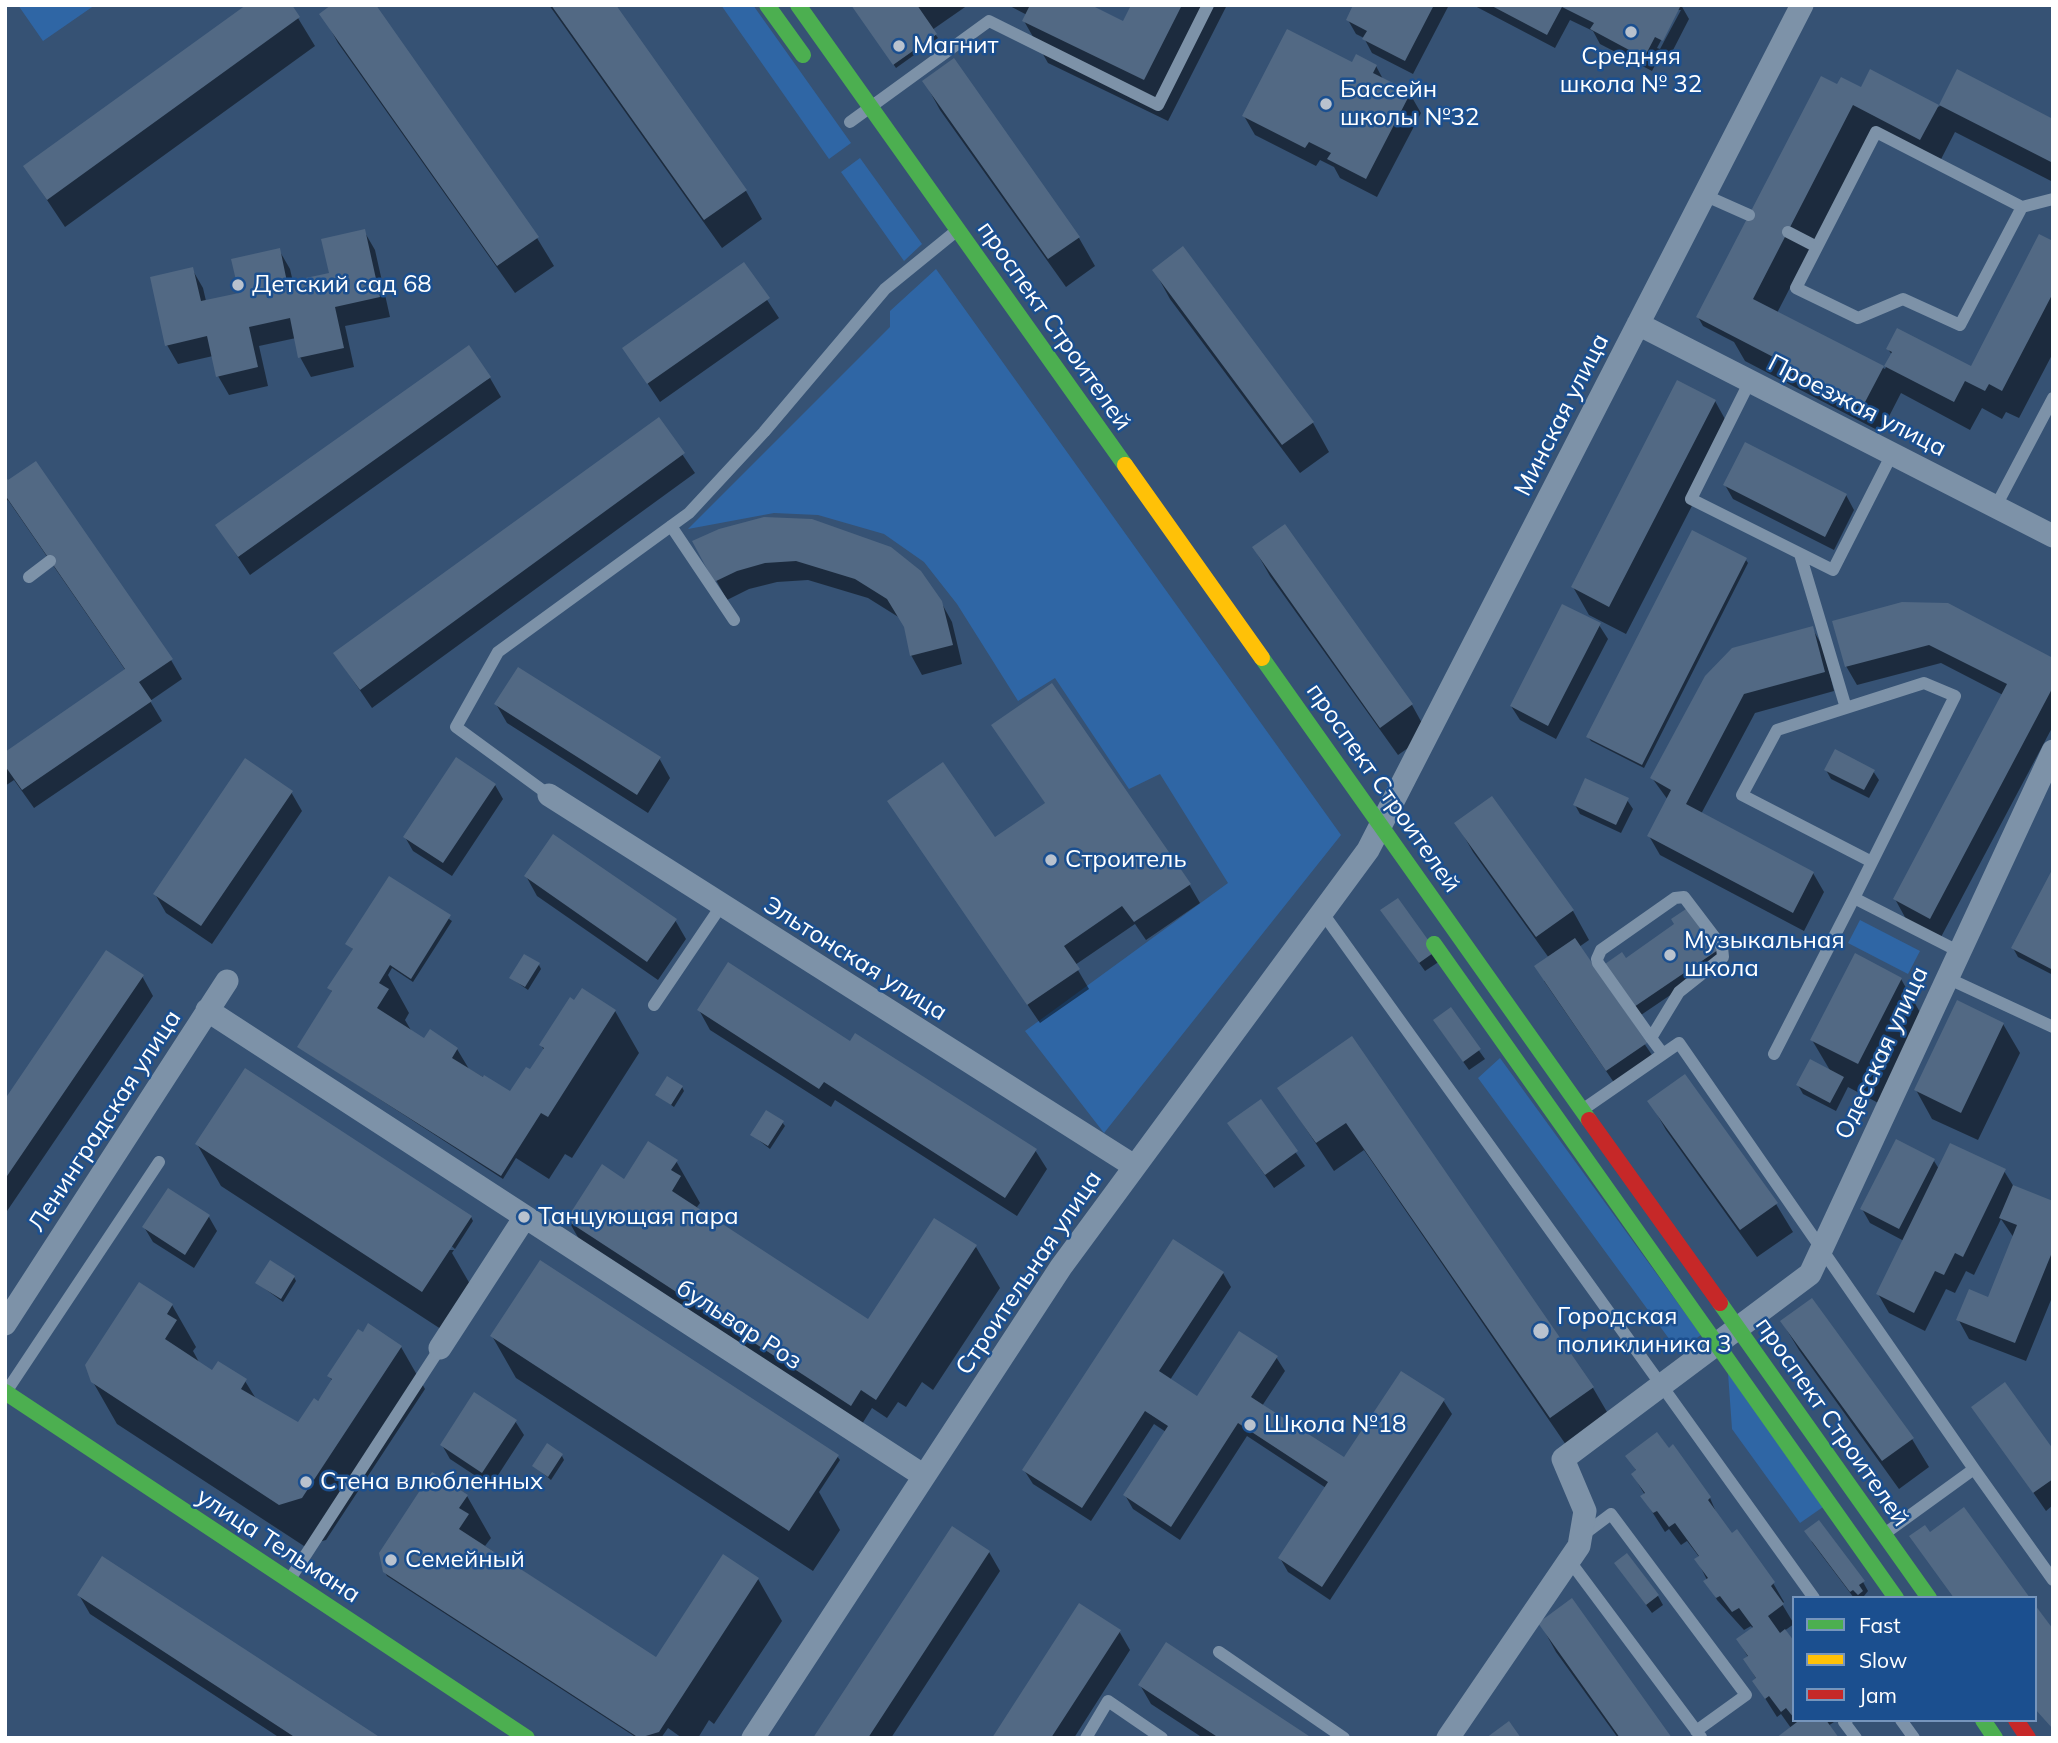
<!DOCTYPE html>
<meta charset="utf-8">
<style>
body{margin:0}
#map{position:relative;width:2058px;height:1743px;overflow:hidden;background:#365274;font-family:Mulish,sans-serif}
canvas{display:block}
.frame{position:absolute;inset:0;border:7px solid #fff;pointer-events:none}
.legend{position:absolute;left:1792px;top:1596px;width:245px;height:126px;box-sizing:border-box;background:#1b4f8f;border:2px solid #7695bc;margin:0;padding:9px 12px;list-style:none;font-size:21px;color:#fff}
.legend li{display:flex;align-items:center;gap:14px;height:35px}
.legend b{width:35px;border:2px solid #7695bc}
</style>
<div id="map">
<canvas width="2058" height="1743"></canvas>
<div class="frame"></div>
<ul class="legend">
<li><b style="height:9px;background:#4caf50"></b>Fast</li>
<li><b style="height:9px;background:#ffc107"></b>Slow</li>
<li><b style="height:9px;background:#c62828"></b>Jam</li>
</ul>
</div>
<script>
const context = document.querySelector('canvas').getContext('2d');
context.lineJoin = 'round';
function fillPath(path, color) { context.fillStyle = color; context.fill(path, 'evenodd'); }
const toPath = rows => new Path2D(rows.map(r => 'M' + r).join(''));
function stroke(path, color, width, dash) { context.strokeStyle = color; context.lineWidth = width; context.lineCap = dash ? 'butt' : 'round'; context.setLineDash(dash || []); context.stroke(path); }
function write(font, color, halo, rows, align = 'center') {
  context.font = font + ' Mulish,sans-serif'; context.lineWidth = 5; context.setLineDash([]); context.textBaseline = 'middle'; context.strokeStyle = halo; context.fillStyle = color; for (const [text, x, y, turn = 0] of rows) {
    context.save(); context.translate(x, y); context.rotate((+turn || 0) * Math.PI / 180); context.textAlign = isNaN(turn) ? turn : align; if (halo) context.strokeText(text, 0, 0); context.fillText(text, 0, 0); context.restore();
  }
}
fillPath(toPath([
 [18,5,95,5,43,41],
 [721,5,753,5,851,143,829,159],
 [860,158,922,244,904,261,841,172],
 [936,269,1341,835,1104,1133,1025,1031,1228,883,1160,774,1129,789,1055,678,1018,701,957,604,924,562,884,534,818,515,774,513,688,529,890,327,890,311],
 [1860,920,1920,951,1908,974,1848,943],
 [1500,1058,1701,1335,1678,1351,1478,1078],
 [1728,1373,1823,1507,1800,1523,1732,1429]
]), '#2f66a5');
fillPath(toPath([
 [290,5,315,46,65,227,25,167],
 [549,5,614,5,746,191,762,219,722,248],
 [852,5,968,5,932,30,938,38,896,68],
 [1008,5,1087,5,1124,24,1133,5,1227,5,1168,121,1048,63,1024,21,1027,15],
 [1355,5,1449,5,1413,74,1372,53,1364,38,1356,34,1348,20],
 [1473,5,1681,5,1689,19,1671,54,1663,50,1652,71,1600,44,1593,31,1570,20,1555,48],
 [1677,10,1681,10,1660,49,1657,48],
 [322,14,537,238,554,266,515,293,338,43],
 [1353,64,1376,66,1384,81,1410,94,1421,113,1377,197,1340,178,1334,167,1320,160,1316,166,1255,135,1244,116],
 [1871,72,1939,107,1958,72,2053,121,2053,182,1955,132,1937,167,1870,133,1777,313,1885,369,1892,355,1888,349,1972,368,2053,243,2053,353,2019,418,2006,412,2002,419,1982,408,1970,430,1901,393,1881,432,1745,361,1734,342,1703,326,1698,317,1838,87,1861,90],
 [924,81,1079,238,1095,266,1066,287,940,110],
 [364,231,375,250,390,317,345,326,354,367,311,377,300,357,296,338,259,346,268,386,229,395,218,376,213,356,178,364,167,345,192,269,203,288,206,301,241,294,279,250,290,269,293,282,331,274],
 [1183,249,1313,423,1329,452,1300,473,1170,299,1154,270],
 [744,265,779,318,660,402,624,348],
 [490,378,501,397,250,575,217,526],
 [1715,401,1731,430,1626,634,1589,615,1573,587],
 [658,419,695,473,372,708,335,654],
 [5,479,171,660,182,679,150,701,162,721,34,808,14,780,5,786,5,754,126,671,8,500,5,501],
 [1725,485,1846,495,1854,510,1834,550,1733,499],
 [1284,526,1412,705,1428,734,1398,755,1270,576,1254,548],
 [720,531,941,602,952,622,962,664,922,675,911,655,907,628,900,618,868,598,808,580,777,582,749,589,727,600,695,542],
 [1746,560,1748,563,1644,768,1591,741,1588,737],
 [1834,622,2053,660,2053,726,1941,937,1906,919,1895,899,2003,695,1941,663,1857,685,1846,666],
 [1599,625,1608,639,1556,739,1520,720,1511,706],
 [1812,628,1823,647,1834,691,1755,713,1701,814,1813,873,1824,892,1804,931,1660,855,1649,836,1668,800,1652,778],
 [496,704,659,758,670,778,648,813,507,723],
 [994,726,1189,884,1200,903,1146,940,1135,924,1075,965,1089,989,1040,1023,889,802,994,840,1046,804],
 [1826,770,1873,771,1879,780,1869,798,1831,779],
 [495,785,503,799,452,876,413,851,405,837],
 [291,792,302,811,212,944,166,913,155,894],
 [1492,799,1573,911,1589,940,1579,947,1654,1058,1615,1084,1544,981,1549,958,1473,852,1457,824],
 [1627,800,1633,809,1621,833,1580,814,1575,805],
 [2053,871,2053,975,2018,957,2013,948],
 [526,876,675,920,686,939,658,980,537,896],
 [389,878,452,921,413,982,392,968,388,975,409,1013,405,1020,412,1032,425,1040,457,1049,469,1069,511,1093,531,1072,544,1050,541,1045,615,1011,639,1053,572,1158,565,1154,549,1179,516,1158,503,1179,299,1047,333,993,329,988,354,950,347,944],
 [1388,920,1440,961,1425,971],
 [1676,925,1717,951,1722,960,1641,1015,1612,974,1625,960],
 [539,965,541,969,528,990,511,978],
 [142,976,153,996,5,1214,5,1102],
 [1901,979,1925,1021,1882,1105,1848,1087,1836,1111,1803,1094,1798,1085,1831,1072,1812,1040],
 [699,1010,851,1043,1035,1150,1047,1169,1017,1216,835,1100,831,1107,710,1030],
 [1450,1010,1485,1059,1469,1070,1440,1029],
 [2003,1024,2020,1053,1978,1140,1932,1119,1916,1090],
 [1351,1038,1593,1388,1617,1429,1575,1458,1364,1150,1334,1171,1279,1088],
 [246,1071,471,1217,473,1221,455,1249,449,1244,449,1250,454,1250,452,1253,474,1291,447,1333,221,1186,197,1144],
 [682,1087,684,1091,674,1107,657,1095],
 [1260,1101,1305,1166,1274,1188,1238,1137],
 [1650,1102,1776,1204,1793,1232,1757,1257,1666,1130],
 [782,1122,785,1126,770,1149,752,1135],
 [676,1161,700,1203,697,1207,700,1211,869,1321,976,1247,1000,1288,933,1390,922,1382,906,1407,898,1402,887,1418,872,1408,862,1424,579,1239,568,1220,624,1181],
 [1934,1161,1939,1169,2004,1171,2014,1187,2053,1203,2053,1295,2026,1361,1969,1339,1958,1319,1989,1299,2014,1238,2001,1219,1974,1275,1966,1271,1955,1293,1946,1289,1925,1331,1889,1313,1878,1294,1904,1241,1870,1223,1862,1209],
 [168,1190,209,1217,217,1231,194,1268,153,1242,144,1227],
 [1223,1273,1231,1287,1170,1380,1198,1398,1276,1357,1285,1371,1262,1406,1345,1460,1443,1400,1452,1414,1330,1600,1288,1572,1280,1558,1326,1488,1247,1436,1180,1540,1133,1509,1125,1495,1166,1432,1154,1424,1091,1521,1033,1484,1024,1470],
 [294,1277,296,1281,283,1302,257,1283],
 [172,1305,196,1347,193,1351,200,1364,213,1372,245,1381,258,1402,299,1425,333,1382,329,1376,401,1347,425,1389,326,1540,304,1546,117,1424,93,1382],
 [1782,1322,1912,1439,1929,1467,1899,1489,1799,1350],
 [492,1336,837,1456,840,1460,819,1492,840,1530,813,1571,516,1378],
 [1974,1407,2053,1452,2053,1505,2046,1511],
 [515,1421,524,1435,491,1486,450,1459,442,1445],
 [1673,1447,1710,1498,1719,1519,1773,1583,1784,1602,1782,1604,1794,1624,1784,1631,1794,1645,1794,1720,1837,1720,1828,1726,1791,1728,1781,1714,1777,1717,1754,1681,1757,1680,1745,1660,1748,1657,1738,1640,1753,1629,1751,1626,1744,1630,1717,1600,1697,1560,1700,1558,1687,1541,1681,1545,1669,1529,1665,1532,1642,1496,1645,1495,1633,1475,1637,1472,1628,1456,1668,1450],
 [562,1456,564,1460,551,1480,534,1466],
 [467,1496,491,1538,485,1546,656,1659,758,1579,782,1621,714,1724,709,1720,698,1738,682,1738,668,1728,661,1738,637,1738,387,1576,385,1572],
 [1811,1541,1863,1582,1868,1591,1864,1596,1854,1598],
 [989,1552,1000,1571,891,1738,815,1738],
 [1616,1564,1658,1596,1663,1605,1652,1613],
 [79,1595,378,1738,280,1738,90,1614],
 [1540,1623,1670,1738,1618,1738,1556,1652],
 [1119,1631,1130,1650,1074,1738,994,1738],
 [1140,1685,1308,1738,1203,1738,1151,1704]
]), '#0007');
fillPath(toPath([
 [246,5,292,5,300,17,47,200,23,166],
 [331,5,376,5,539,237,497,266,319,14],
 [551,5,616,5,747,190,704,220],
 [851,5,917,5,937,34,893,65],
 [1030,5,1091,5,1123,21,1131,5,1182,5,1144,80,1022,21],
 [1353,5,1434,5,1405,61,1362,39,1367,31,1346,20],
 [1490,5,1681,5,1663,41,1655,37,1644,58,1590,29,1594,23,1562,7,1547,35],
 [1287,29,1352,62,1356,54,1377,65,1373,73,1411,92,1366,179,1327,159,1331,153,1309,142,1305,148,1242,116],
 [954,58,1080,237,1048,259,922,81],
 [1870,69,1939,105,1920,140,1853,105,1753,299,1884,366,1864,404,1696,317,1821,76,1837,84,1841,77,1861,87],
 [1957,69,2053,119,2053,163,1939,105],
 [365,229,380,297,335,307,344,348,298,358,290,318,249,327,258,367,216,377,207,336,165,346,150,277,193,267,201,301,239,293,231,259,280,248,287,282,329,273,321,239],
 [2039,234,2053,241,2053,293,2002,391,1989,384,1985,391,1965,381,1954,402,1884,366,1892,352,1886,349,1897,328,1971,366],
 [1183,246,1314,422,1282,445,1152,270],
 [744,262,770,298,647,384,622,348],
 [469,345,491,377,238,557,215,525],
 [1677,380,1716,400,1609,607,1571,587],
 [659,417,685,453,360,690,333,653],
 [1745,442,1847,494,1825,537,1723,485],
 [36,461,173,659,139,682,152,701,22,790,5,766,5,752,125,669,5,495,5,476,8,480],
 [764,517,812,519,891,547,921,571,942,601,953,645,910,656,904,627,887,599,855,579,796,561,765,563,737,571,714,582,692,541,719,529],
 [1285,524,1413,704,1380,728,1252,547],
 [1692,530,1747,558,1642,765,1586,737],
 [1902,602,1948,603,2053,658,2053,687,1930,919,1893,899,2007,684,1929,645,1845,667,1832,621],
 [1562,604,1601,623,1548,726,1510,706],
 [1813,626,1825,672,1744,694,1686,804,1814,872,1793,913,1647,836,1671,790,1650,778,1705,676,1732,648],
 [518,667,661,757,637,795,494,704],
 [1052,683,1191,884,1134,922,1122,906,1064,946,1080,969,1027,1005,887,801,943,762,995,837,1045,803,991,725],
 [1835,749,1875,770,1864,790,1824,770],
 [456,757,496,784,443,863,403,837],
 [245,758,293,791,201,926,153,894],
 [1585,778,1629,798,1616,825,1573,805],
 [1492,796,1574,910,1536,937,1454,823],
 [553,834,677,919,647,962,524,876],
 [2053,868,2053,970,2011,948],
 [389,876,451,915,411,979,390,965,379,983,389,989,377,1008,424,1038,430,1029,458,1048,452,1058,483,1077,484,1075,510,1091,526,1067,530,1069,544,1048,539,1045,570,997,574,1000,582,988,616,1010,548,1117,541,1113,501,1176,297,1047,332,991,327,988,353,949,345,944],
 [1398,898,1436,951,1419,963,1380,910],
 [1689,907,1718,950,1634,1007,1605,964,1622,952,1626,958,1674,924,1671,919],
 [1575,938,1647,1043,1606,1071,1534,966],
 [106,950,144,975,5,1179,5,1099],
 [1855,953,1902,978,1858,1064,1810,1040],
 [524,954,540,963,525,987,509,978],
 [728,962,850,1041,855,1033,1037,1149,1005,1198,824,1082,819,1089,697,1010],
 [1957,1000,2004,1023,1961,1113,1914,1090],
 [1451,1007,1481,1049,1463,1062,1433,1020],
 [1352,1036,1594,1387,1550,1418,1346,1123,1316,1143,1277,1088],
 [1810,1059,1844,1077,1830,1103,1796,1085],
 [245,1068,472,1216,422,1292,195,1144],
 [1685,1074,1778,1203,1740,1230,1647,1101],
 [667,1076,683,1086,671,1105,655,1095],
 [1261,1099,1298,1151,1265,1175,1227,1123],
 [766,1110,784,1121,768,1146,750,1135],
 [1896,1139,1935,1159,1899,1229,1860,1209],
 [648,1141,678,1160,671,1170,681,1176,672,1191,868,1319,934,1218,977,1245,876,1400,861,1390,851,1406,566,1220,602,1164,624,1179],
 [1950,1143,2006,1169,1963,1257,1955,1253,1944,1275,1935,1271,1914,1313,1876,1294],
 [2013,1185,2053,1201,2053,1250,2015,1343,1956,1320,1969,1289,1988,1297,2017,1225,1999,1218],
 [168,1188,210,1215,185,1255,142,1227],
 [1173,1239,1224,1272,1159,1371,1197,1396,1239,1331,1278,1356,1251,1397,1344,1457,1401,1371,1445,1399,1322,1587,1278,1558,1328,1482,1238,1423,1171,1527,1123,1495,1168,1426,1145,1411,1082,1508,1022,1470],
 [270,1260,295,1276,281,1299,255,1283],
 [540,1260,839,1455,789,1531,490,1336],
 [139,1282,173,1304,167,1314,177,1320,165,1339,212,1370,218,1361,247,1379,241,1389,298,1422,314,1398,318,1401,332,1379,327,1376,358,1329,363,1332,368,1323,402,1346,302,1498,279,1505,91,1382,85,1365],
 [1812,1298,1914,1438,1882,1461,1780,1321],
 [2005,1382,2053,1449,2053,1479,2033,1493,1971,1407],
 [474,1392,517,1420,482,1473,440,1445],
 [1657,1432,1669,1448,1673,1444,1711,1497,1708,1500,1732,1533,1737,1529,1775,1582,1771,1586,1784,1604,1768,1616,1780,1633,1785,1629,1794,1641,1794,1718,1786,1708,1781,1712,1769,1696,1765,1699,1752,1681,1756,1678,1743,1659,1748,1656,1736,1639,1753,1627,1739,1608,1732,1612,1720,1596,1716,1598,1703,1581,1708,1578,1694,1559,1699,1556,1675,1523,1669,1527,1657,1511,1653,1513,1640,1496,1645,1493,1631,1474,1636,1470,1625,1456],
 [547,1443,563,1454,548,1477,532,1466],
 [432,1472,468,1495,459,1508,469,1514,459,1529,656,1657,723,1554,759,1578,659,1732,639,1738,383,1572,379,1553],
 [1964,1507,2030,1598,1954,1598,1909,1536,1925,1525,1930,1532],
 [1819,1520,1865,1581,1859,1585,1863,1591,1858,1595,1853,1590,1850,1592,1804,1531],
 [952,1526,990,1551,868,1738,813,1738],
 [1627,1553,1659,1595,1646,1605,1614,1563],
 [102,1556,381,1738,296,1738,77,1595],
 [1572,1598,1672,1738,1620,1738,1538,1623],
 [1079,1603,1121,1630,1051,1738,992,1738],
 [2035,1605,2053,1629,2053,1729,2035,1709],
 [1166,1642,1312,1738,1219,1738,1138,1685],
 [1795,1720,1826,1720,1839,1738,1776,1738,1797,1722],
 [1509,1721,1521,1738,1486,1738]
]), '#526984');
stroke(toPath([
 [850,122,989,21,1158,105,1208,5],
 [1704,195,1749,215],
 [1788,232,1817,247,1796,288,1858,318,1903,299,1960,325,2022,207,2053,199],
 [1817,247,1876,132,2022,207],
 [1750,381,1691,499,1833,570,1892,454],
 [1996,506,2053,398],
 [671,526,734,620],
 [1800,554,1846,708],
 [29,577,50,561],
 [549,795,456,727,498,652,689,513,764,432,885,289,955,232],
 [1854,898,1955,696,1924,683,1777,730,1742,795,1870,861],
 [1322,912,1814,1598],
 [1945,977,2053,1027],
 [654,1005,721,906],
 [1651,1038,1679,992,1723,957,1722,947,1684,897,1675,898,1601,950,1597,959,1598,963,1651,1038,1663,1054],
 [1774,1054,1854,898,1958,951],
 [1585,1108,1679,1043,1974,1469],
 [6,1392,159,1162],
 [1887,1532,1974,1469,2053,1580],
 [1583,1535,1611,1514,1746,1695,1696,1731],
 [1569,1560,1701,1737],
 [290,1579,440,1348],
 [1219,1652,1344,1738],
 [1847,1720,1844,1722,1856,1738],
 [1901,1720,1914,1738],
 [1086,1738,1108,1701,1162,1738]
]), '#7d92a8', 12);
stroke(toPath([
 [1638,324,2053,536],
 [549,795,1134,1166],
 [207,1010,924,1476],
 [5,1324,227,981],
 [440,1348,525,1217],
 [753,1738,1061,1267,1368,850,1802,5],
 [1448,1738,1579,1546,1585,1511,1563,1459,1810,1274,2053,751]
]), '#7d92a8', 23);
stroke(toPath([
 [767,5,803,55],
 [798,5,1125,465],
 [1262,658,1589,1120],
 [1434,944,1896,1598],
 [1720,1303,1929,1598],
 [5,1392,527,1738],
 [1983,1720,1995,1738]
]), '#4caf50', 16);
stroke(toPath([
 [1125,465,1262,658]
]), '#ffc107', 16);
stroke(toPath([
 [1589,1120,1720,1303],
 [2016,1720,2028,1738]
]), '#c62828', 16);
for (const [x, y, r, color] of [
 [1631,32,7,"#b9c2ce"],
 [899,46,7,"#b9c2ce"],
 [1326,104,7,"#b9c2ce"],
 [238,285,7,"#b9c2ce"],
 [1051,860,7,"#b9c2ce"],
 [1670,955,7,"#b9c2ce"],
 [524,1217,7,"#b9c2ce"],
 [1541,1331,9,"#b9c2ce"],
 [1250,1425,7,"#b9c2ce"],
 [306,1482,7,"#b9c2ce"],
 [391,1560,7,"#b9c2ce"]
]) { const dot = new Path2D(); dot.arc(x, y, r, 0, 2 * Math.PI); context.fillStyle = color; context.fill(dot); stroke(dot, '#1b4f8f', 2.5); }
write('24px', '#fff', '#1b4f8f', [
 ["Магнит",913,46],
 ["Средняя",1631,57,"center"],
 ["школа № 32",1631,85,"center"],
 ["Бассейн",1340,90],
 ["школы №32",1340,118],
 ["Детский сад 68",252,285],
 ["Строитель",1065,860],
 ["Музыкальная",1684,941],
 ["школа",1684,969],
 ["Танцующая пара",538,1217],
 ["Городская",1557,1317],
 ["поликлиника 3",1557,1345],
 ["Школа №18",1264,1425],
 ["Стена влюбленных",320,1482],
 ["Семейный",405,1560]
], 'left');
write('24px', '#fff', '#1b4f8f', [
 ["проспект Строителей",1054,326,55],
 ["Проезжая улица",1857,406,27],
 ["Минская улица",1562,415,-63],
 ["проспект Строителей",1383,788,55],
 ["Эльтонская улица",855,959,32],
 ["Одесская улица",1882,1053,-65],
 ["Ленинградская улица",105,1121,-57],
 ["Строительная улица",1029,1273,-56],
 ["бульвар Роз",739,1325,33],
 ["проспект Строителей",1832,1422,55],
 ["улица Тельмана",278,1546,33]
]);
</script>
